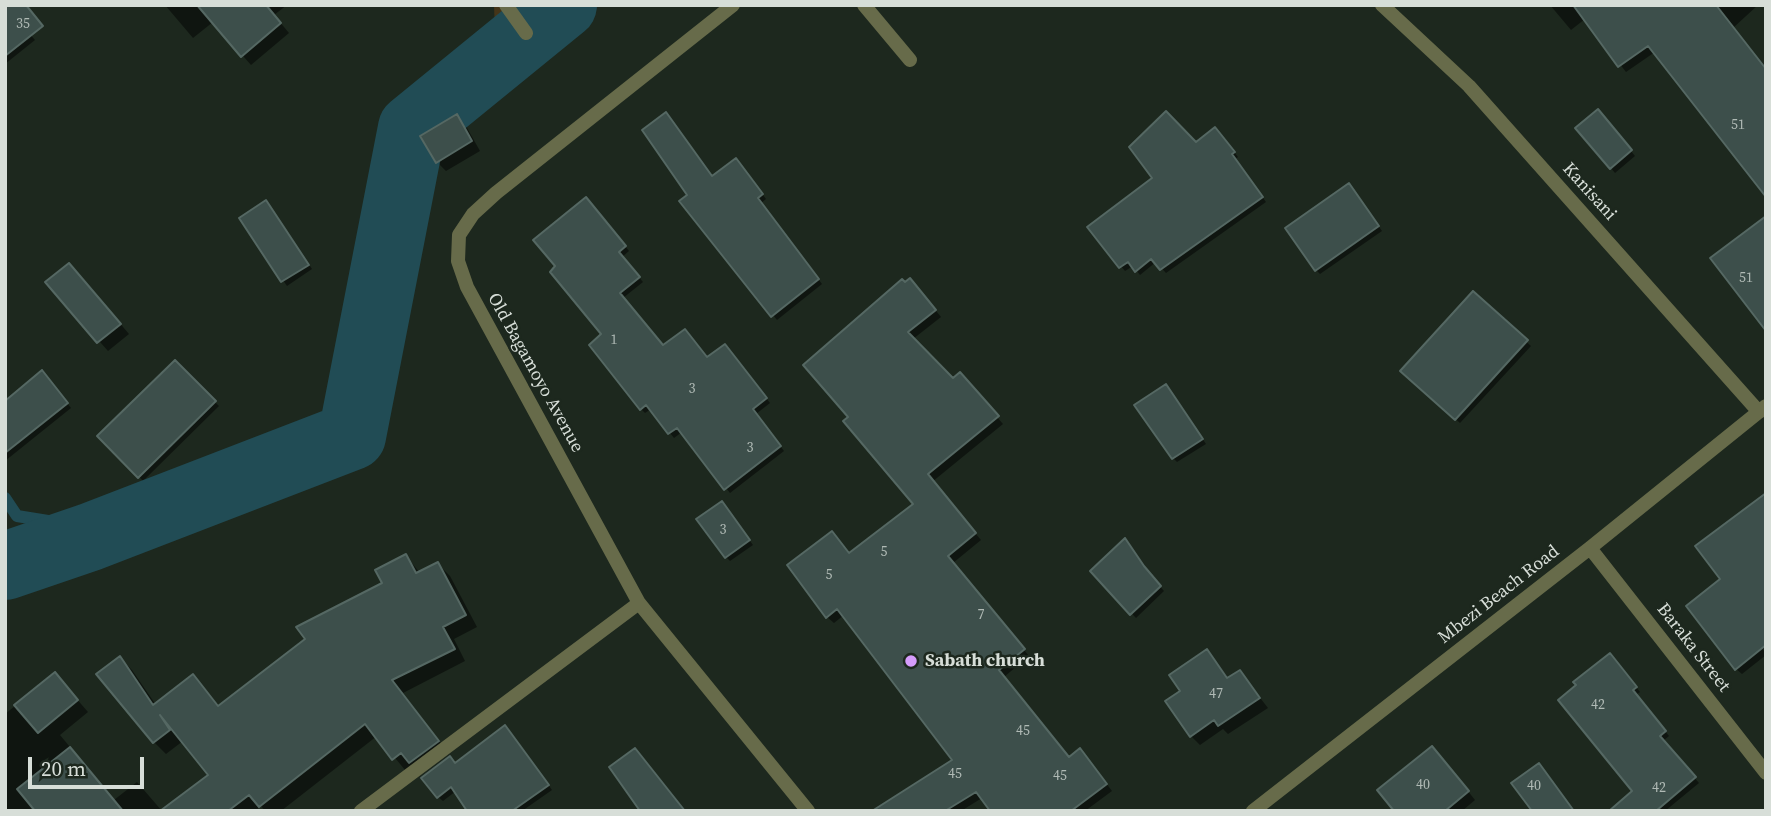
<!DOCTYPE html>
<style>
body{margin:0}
#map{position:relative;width:1771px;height:816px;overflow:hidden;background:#1d281e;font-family:"Source Serif 4",serif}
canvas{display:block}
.frame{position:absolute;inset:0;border:7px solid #d7ded8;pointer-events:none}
.scale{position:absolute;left:28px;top:757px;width:116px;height:32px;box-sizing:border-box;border:4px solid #d7ded8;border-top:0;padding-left:9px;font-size:21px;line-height:24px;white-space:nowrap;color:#d7ded8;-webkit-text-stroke:5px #1d281e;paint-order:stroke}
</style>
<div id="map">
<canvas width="1771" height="816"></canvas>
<div class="frame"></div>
<div class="scale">20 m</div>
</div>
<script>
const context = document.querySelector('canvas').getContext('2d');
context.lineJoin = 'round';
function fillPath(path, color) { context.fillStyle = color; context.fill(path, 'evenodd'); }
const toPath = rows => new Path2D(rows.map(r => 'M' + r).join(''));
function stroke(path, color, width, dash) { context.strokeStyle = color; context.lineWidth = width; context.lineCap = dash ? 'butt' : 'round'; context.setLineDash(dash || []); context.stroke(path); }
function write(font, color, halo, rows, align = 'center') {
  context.font = font + ' "Source Serif 4",serif'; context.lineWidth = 5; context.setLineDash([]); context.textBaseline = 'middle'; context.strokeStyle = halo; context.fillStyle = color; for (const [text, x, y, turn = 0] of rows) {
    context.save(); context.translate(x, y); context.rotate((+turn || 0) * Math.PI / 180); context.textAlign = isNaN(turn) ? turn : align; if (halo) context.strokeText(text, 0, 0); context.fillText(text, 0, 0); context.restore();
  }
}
fillPath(toPath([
 [494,5,598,5,497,91]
]), '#443519');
fillPath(toPath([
 [165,5,287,5,274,15,289,33,251,65,213,22,193,38],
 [1550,5,1758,5,1733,28,1655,52,1626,72,1585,19,1571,30],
 [5,6,35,40,5,64],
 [456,116,466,126,480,151,446,171,437,162],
 [1602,116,1635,156,1615,173,1578,128],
 [1219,134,1238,157,1235,159,1266,202,1166,273,1156,262,1140,275,1133,266,1125,271,1089,227,1196,144],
 [740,165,766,199,761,203,822,284,777,320,682,201],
 [1353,190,1382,231,1320,274,1316,270],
 [590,203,629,251,622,257,643,282,623,298,663,347,707,359,729,350,770,403,756,414,784,451,730,493,682,432,674,438,651,409,645,413,641,409,603,335],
 [270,206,312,269,287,286,241,218],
 [78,274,129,334,108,351,48,283],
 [916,286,941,317,913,339,953,381,966,381,1003,424,932,482,981,540,953,563,1029,656,1004,677,1069,758,1086,757,1112,791,1085,811,992,811,982,798,961,811,883,811,954,761,844,615,834,623,827,617,849,555,916,504,850,417],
 [1473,293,1531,346,1460,423,1402,371],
 [175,363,219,406,143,481,100,436],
 [46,377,71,408,5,461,5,403],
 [1170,390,1206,444,1177,462,1173,458],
 [726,508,753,545,730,561,726,557],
 [1766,534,1766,647,1763,649,1766,655,1742,674,1736,669,1723,579],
 [406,556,420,573,438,564,450,576,477,627,454,639,465,661,403,693,449,754,405,770,377,736,281,811,265,811,261,806,255,811,226,811,210,775,183,741,166,754,154,742,120,658,132,670,156,705,193,676,220,708,385,584],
 [1092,571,1148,573,1164,591,1136,618],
 [1207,651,1229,679,1240,672,1268,708,1228,734,1223,729,1200,745,1191,736,1182,691],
 [1614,659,1640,692,1636,695,1669,736,1663,741,1699,783,1665,811,1635,811,1634,791],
 [55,674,88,712,60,735,114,800,137,782,162,811,5,810,5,714],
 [510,731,552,790,522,811,469,811,456,791,443,801,438,797,456,765],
 [1440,756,1475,800,1462,811,1396,811]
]), '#0007');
stroke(toPath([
 [5,498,17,516,48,521,90,537]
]), '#214c55', 12);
stroke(toPath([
 [5,566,90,537,352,436,412,128,563,5]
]), '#214c55', 68);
const building = toPath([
 [5,5,26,5,43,26,5,56,5,5],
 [197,5,266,5,281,23,241,57,197,5],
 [1573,5,1716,5,1766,69,1766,197,1648,46,1618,67,1573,5],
 [1598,109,1632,150,1610,169,1575,128,1598,109],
 [1166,111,1196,142,1215,127,1235,152,1232,154,1263,197,1160,270,1151,259,1135,272,1128,262,1119,268,1087,227,1152,178,1129,147,1166,111],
 [666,112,712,176,736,158,763,194,758,198,819,279,771,317,679,201,687,195,642,130,666,112],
 [457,114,472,141,436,163,420,136,457,114],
 [1349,183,1379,226,1315,271,1285,228,1349,183],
 [586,197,626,246,619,252,640,277,620,293,663,345,685,329,707,357,725,344,767,398,753,409,781,446,724,490,677,428,668,434,646,405,640,410,589,345,601,334,550,272,555,266,533,240,586,197],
 [266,200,309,265,281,282,239,218,266,200],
 [1766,216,1766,331,1710,258,1766,216],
 [69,263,121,324,97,343,45,282,69,263],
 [910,278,936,310,908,332,953,378,960,372,999,416,928,474,976,533,948,556,1025,649,999,670,1069,757,1080,748,1107,784,1071,811,990,811,976,792,945,811,872,811,952,760,837,609,826,618,787,565,832,531,849,553,913,504,843,421,848,417,803,365,902,279,905,282,910,278],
 [1473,291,1528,340,1455,420,1400,371,1473,291],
 [175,360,216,401,138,478,97,436,175,360],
 [42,370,68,403,5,453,5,401,42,370],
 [1166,384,1203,439,1172,459,1134,405,1166,384],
 [1766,493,1766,645,1735,670,1686,606,1720,579,1695,546,1766,493],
 [722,501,750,540,725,558,696,519,722,501],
 [1125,538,1144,566,1161,586,1130,615,1090,571,1125,538],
 [406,554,416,573,438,562,466,615,443,627,455,649,392,680,439,741,409,763,401,753,392,760,365,724,259,807,249,795,228,811,160,811,208,775,160,715,170,730,153,743,96,674,120,656,153,705,193,674,218,706,305,639,296,627,382,583,375,570,406,554],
 [1207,649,1227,678,1240,670,1260,698,1218,726,1214,720,1190,737,1165,701,1180,691,1169,675,1207,649],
 [1610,653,1637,687,1633,690,1666,731,1660,736,1696,777,1656,811,1609,811,1632,791,1558,700,1576,685,1573,682,1610,653],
 [55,672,78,700,38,733,14,705,55,672],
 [505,725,549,785,512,811,467,811,451,787,437,798,421,778,450,756,455,763,505,725],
 [1432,746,1469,791,1445,811,1394,811,1377,790,1432,746],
 [70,747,123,811,35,811,17,789,70,747],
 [635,748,685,811,640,811,609,767,635,748],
 [1539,763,1574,811,1532,811,1511,783,1539,763]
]);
fillPath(building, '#3d4f4b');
stroke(building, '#556863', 2);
stroke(toPath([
 [506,5,526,33],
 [733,5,496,193,473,214,459,235,458,261,467,287,639,603,808,811],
 [864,5,910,60],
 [1382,5,1469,86,1759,412],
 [1590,548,1766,773],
 [361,811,639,603],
 [1253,811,1590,548,1766,406]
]), '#676b4a', 14);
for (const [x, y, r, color] of [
 [911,661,7,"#d59cfb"]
]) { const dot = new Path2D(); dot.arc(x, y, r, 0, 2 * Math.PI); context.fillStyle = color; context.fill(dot); stroke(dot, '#1d281e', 2.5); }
write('14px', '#b0bab5', null, [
 ["35",23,24],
 ["51",1738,125],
 ["51",1746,278],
 ["1",614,340],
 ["3",692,389],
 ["3",750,448],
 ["3",723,530],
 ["5",884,552],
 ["5",829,575],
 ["7",981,615],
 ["47",1216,694],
 ["42",1598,705],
 ["45",1023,731],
 ["45",955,774],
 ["45",1060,776],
 ["40",1423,785],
 ["40",1534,786],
 ["42",1659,788]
]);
write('18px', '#d7ded8', '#1d281e', [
 ["Kanisani",1589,192,48],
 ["Old Bagamoyo Avenue",535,373,61],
 ["Mbezi Beach Road",1499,595,-38],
 ["Baraka Street",1693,648,52]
]);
write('bold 18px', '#d7ded8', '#1d281e', [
 ["Sabath church",925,661]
], 'left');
</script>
